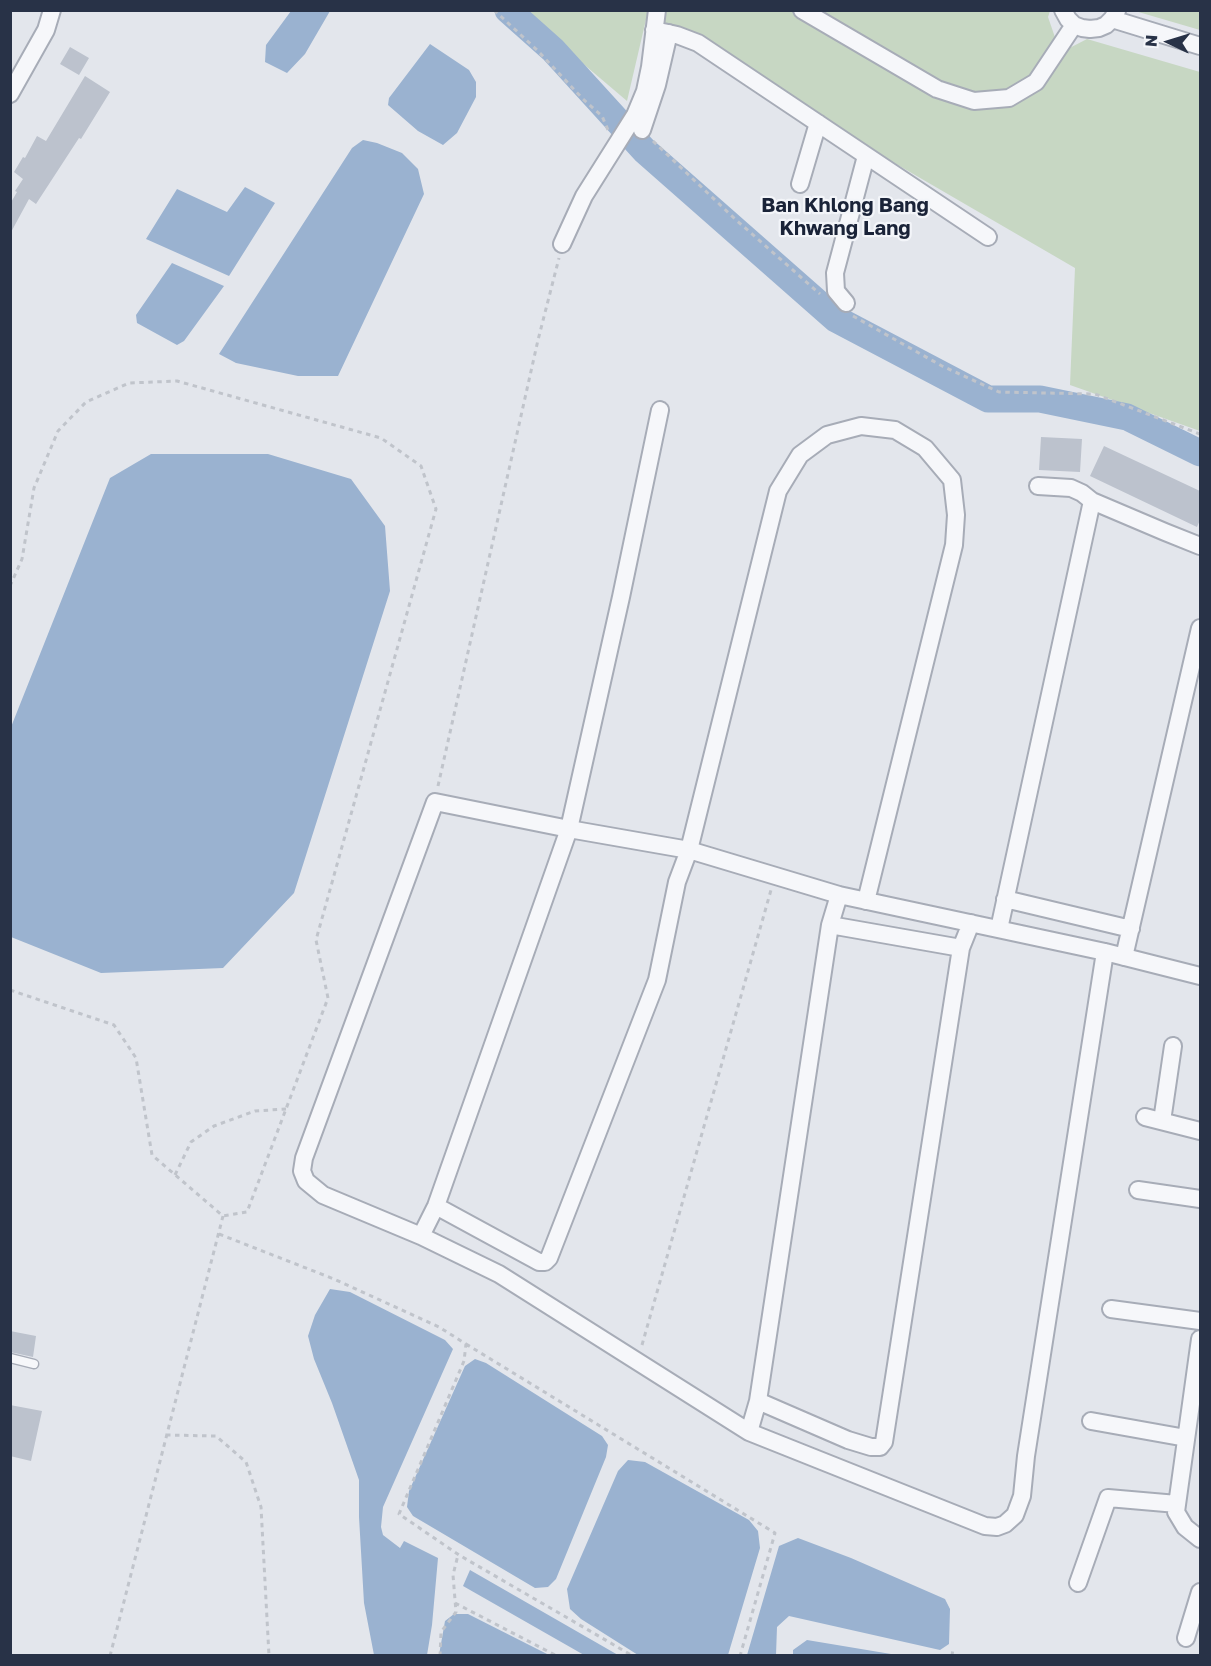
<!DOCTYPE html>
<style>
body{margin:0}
#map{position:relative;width:1211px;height:1666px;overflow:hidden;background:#e3e6ec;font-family:"Golos Text",sans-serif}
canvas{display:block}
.frame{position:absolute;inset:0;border:12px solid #283247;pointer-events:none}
.north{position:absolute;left:1139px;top:12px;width:60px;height:60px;-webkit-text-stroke:4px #f3f5f9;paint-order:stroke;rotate:274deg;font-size:16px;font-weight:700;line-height:24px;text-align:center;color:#283247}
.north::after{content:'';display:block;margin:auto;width:21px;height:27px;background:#283247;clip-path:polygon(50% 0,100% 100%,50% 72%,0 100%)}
</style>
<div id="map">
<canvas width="1211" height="1666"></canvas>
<div class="frame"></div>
<div class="north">N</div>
</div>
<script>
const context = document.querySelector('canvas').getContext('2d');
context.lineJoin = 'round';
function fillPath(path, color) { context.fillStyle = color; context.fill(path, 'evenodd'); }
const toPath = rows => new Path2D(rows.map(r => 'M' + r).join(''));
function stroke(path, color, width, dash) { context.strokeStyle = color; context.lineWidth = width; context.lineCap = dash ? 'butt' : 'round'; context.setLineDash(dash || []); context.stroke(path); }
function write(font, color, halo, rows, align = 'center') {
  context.font = font + ' "Golos Text",sans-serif'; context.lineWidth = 4.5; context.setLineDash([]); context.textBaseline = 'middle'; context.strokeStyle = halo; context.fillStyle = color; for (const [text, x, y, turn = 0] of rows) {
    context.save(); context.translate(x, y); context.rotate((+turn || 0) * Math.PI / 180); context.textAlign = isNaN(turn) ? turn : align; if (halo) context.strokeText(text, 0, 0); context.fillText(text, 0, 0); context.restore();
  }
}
fillPath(toPath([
 [521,11,648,11,627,101],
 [657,11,1050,11,1048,17,1059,49,1056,55,1087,39,1200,72,1200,431,1070,385,1075,268,872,150,698,43,654,30],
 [1135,11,1200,11,1200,30]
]), '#c7d7c3');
fillPath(toPath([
 [291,11,330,11,305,54,287,73,265,62,266,45],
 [430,44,469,70,476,82,476,97,457,133,443,145,418,131,388,105,389,98],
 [363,140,377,143,402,153,418,169,424,194,338,376,298,376,236,363,219,354,352,148],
 [245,187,275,203,229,276,146,239,177,189,227,212],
 [172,263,224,286,184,341,177,345,137,323,136,315],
 [151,454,268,454,351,479,385,526,390,591,294,893,223,968,101,973,11,937,11,727,110,478],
 [330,1289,350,1292,445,1340,453,1349,383,1507,381,1527,383,1535,400,1548,404,1541,438,1558,432,1625,427,1655,374,1655,364,1603,359,1517,359,1480,332,1403,314,1359,308,1336,315,1315],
 [475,1359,486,1363,602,1436,608,1445,606,1457,556,1579,548,1587,535,1588,413,1516,407,1507,409,1491,465,1366],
 [628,1460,645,1462,749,1520,758,1531,760,1548,728,1655,638,1655,581,1619,570,1609,567,1589,618,1471],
 [798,1538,851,1558,945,1599,950,1609,949,1644,940,1650,789,1616,777,1627,776,1655,747,1655,779,1546],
 [470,1570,618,1655,584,1655,463,1586],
 [454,1614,468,1614,549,1655,439,1655,445,1621],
 [807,1640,897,1655,793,1655,793,1650]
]), '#9ab2d0');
stroke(toPath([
 [508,10,553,50,644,150,836,319,988,399,1040,399,1127,417,1200,453]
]), '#9ab2d0', 27);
fillPath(toPath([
 [70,47,89,58,79,75,60,64],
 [85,76,110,92,81,139,79,138,36,204,29,199,10,234,10,204,17,192,15,191,23,179,14,172,23,157,25,158,37,136,46,141],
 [1041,437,1082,439,1080,472,1039,470],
 [1104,446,1200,491,1200,520,1197,527,1090,476],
 [10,1331,36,1336,33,1357,10,1352],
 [10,1405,42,1411,31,1461,10,1456]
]), '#bcc2cd');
const service = toPath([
 [10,1358,34,1364]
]);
const minor = toPath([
 [802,10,937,89,974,101,1009,98,1036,82,1074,25],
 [1063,10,1068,19,1074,25,1082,28,1090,29,1099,28,1106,25,1112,19,1117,11],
 [1112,19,1200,46],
 [654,30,677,35,698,43,988,237],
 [10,94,46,30,52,10],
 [642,130,657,85,669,33],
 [800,184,818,123],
 [562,244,584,196,635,115,645,91,650,67,657,10],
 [846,303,836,291,835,273,866,156],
 [1038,486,1071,488,1082,493,1092,501,1165,532,1200,546],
 [1005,899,1131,929],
 [830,925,961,948],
 [999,929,1092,501],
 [1105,952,1026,1456,1022,1496,1015,1515,1005,1524,997,1527,985,1526,749,1432,499,1274,421,1236,323,1195,306,1181,302,1171,304,1158,435,802,569,829,689,850,839,895,1105,952,1200,976],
 [1124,957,1200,628],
 [1145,1117,1200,1131],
 [1162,1121,1173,1046],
 [1138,1190,1200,1199],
 [436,1206,539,1262,545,1262,549,1258,657,980,677,882,689,850,778,491,800,455,827,435,861,426,895,430,925,448,952,480,956,515,954,545,866,901],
 [421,1236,436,1206,569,829,621,597,660,410],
 [1111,1309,1200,1321],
 [1200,1339,1176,1512,1185,1527,1200,1539],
 [758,1401,848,1440,871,1447,880,1447,884,1442,961,948,971,923],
 [1091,1421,1186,1438],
 [749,1432,758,1401,830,925,839,895],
 [1078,1583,1108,1498,1177,1504],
 [1186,1638,1200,1592]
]);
stroke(service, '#a7acb7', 11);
stroke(minor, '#a7acb7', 20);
stroke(toPath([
 [494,10,537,50,583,99,602,116,608,130],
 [653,141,735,219,820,294],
 [853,316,942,366,999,392,1095,394,1200,434],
 [10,586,22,559,34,488,58,431,86,402,129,383,177,381,381,438,421,466,436,509,316,940,328,998,247,1212,223,1216],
 [438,786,538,340,559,258],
 [10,990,114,1025,136,1058,152,1155,223,1216],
 [175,1175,191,1142,214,1126,255,1111,286,1109],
 [219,1234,334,1279,439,1327,466,1344,464,1361,399,1514,459,1555,633,1656],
 [466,1344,775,1533,740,1656],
 [642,1345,771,890],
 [166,1435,216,1436,246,1462,261,1507,269,1656],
 [455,1603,557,1656],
 [110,1656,223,1216],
 [440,1656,441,1632,456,1612,453,1575,458,1555],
 [952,1656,953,1648]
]), '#c0c4cb', 3, [4.5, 4.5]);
stroke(service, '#f6f7fa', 8);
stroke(minor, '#f6f7fa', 16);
write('bold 20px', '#1a2338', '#f3f5f9', [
 ["Ban Khlong Bang",845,206],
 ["Khwang Lang",845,229]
]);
</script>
